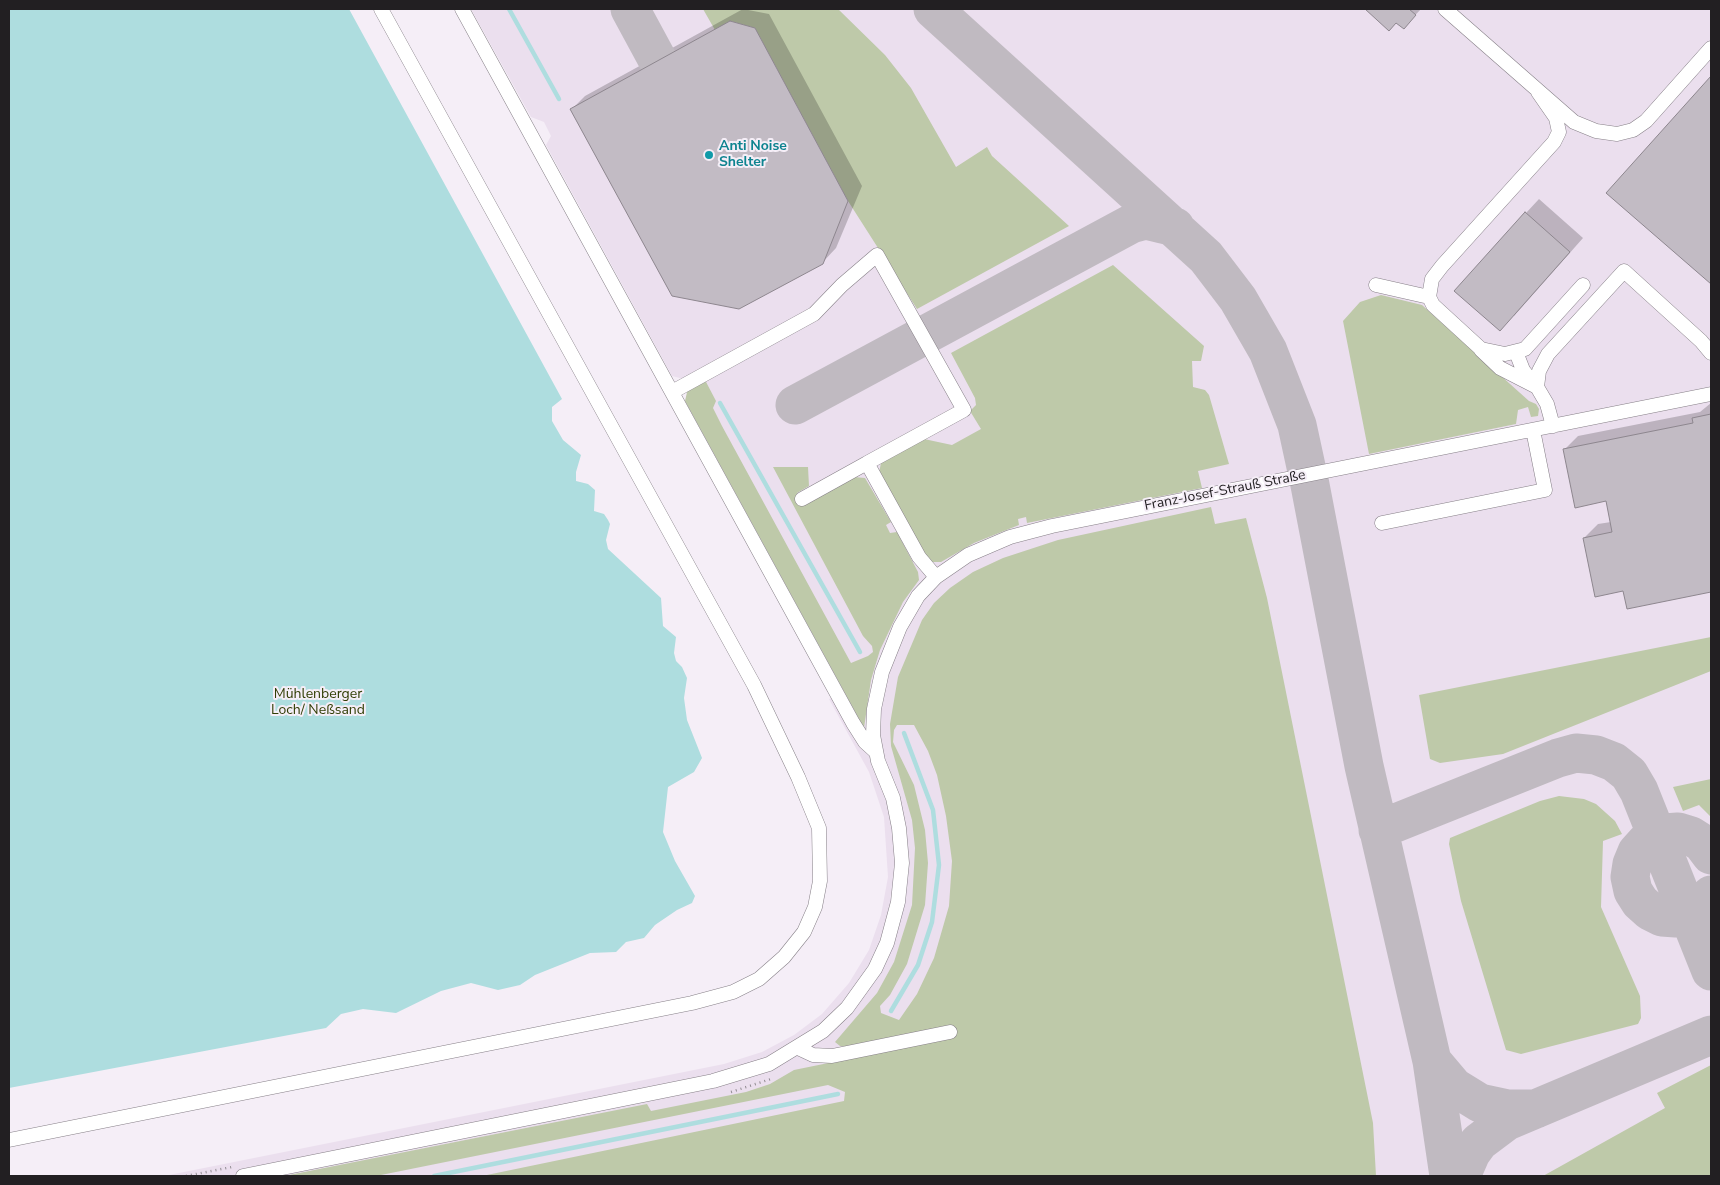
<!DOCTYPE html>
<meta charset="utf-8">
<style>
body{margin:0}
#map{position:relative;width:1720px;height:1185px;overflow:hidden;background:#f5eef7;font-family:"Nunito Sans",sans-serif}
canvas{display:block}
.frame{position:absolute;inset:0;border:10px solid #221f22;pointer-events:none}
</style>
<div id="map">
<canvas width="1720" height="1185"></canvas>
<div class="frame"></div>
</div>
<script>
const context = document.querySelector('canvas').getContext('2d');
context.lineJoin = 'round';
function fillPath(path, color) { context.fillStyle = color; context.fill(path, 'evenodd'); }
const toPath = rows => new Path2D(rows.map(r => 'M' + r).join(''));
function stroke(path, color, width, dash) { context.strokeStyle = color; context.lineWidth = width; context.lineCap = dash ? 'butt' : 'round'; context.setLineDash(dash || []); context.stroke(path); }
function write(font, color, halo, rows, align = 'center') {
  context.font = font + ' "Nunito Sans",sans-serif'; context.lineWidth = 4; context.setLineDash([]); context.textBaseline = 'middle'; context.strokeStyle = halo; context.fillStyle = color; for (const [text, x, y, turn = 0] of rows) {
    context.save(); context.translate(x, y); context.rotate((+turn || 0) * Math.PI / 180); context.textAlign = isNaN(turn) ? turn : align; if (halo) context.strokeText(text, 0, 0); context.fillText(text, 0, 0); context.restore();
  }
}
fillPath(toPath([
 [471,9,1711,9,1711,1176,164,1176,724,1064,762,1052,794,1035,822,1014,849,983,869,950,881,915,888,877,884,817,869,772,829,699,845,692,690,390,684,379,672,376,546,145,551,136,544,122,531,117]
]), '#ebdfee');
fillPath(toPath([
 [703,9,838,9,885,55,911,88,956,167,987,147,992,156,1069,226,917,309,848,201,755,28,730,21,715,30],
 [1113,265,1204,346,1201,361,1192,361,1193,387,1205,390,1209,395,1229,464,1198,471,1202,488,1027,523,1026,517,1018,519,1019,525,974,543,941,562,930,562,879,473,881,463,924,439,952,445,981,429,970,411,976,405,975,398,951,353],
 [1381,295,1422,305,1529,401,1536,404,1539,409,1538,416,1531,417,1528,407,1518,410,1516,424,1369,454,1343,321,1360,302],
 [705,380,716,401,713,408,722,426,851,663,868,656,873,652,872,646,863,636,773,467,808,467,809,486,797,493,804,504,854,477,865,478,891,522,886,525,890,533,897,532,918,572,919,580,903,602,880,650,871,680,864,728,685,401,688,388],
 [1211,507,1215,524,1246,518,1267,598,1373,1123,1376,1176,482,1176,844,1101,845,1092,828,1085,376,1176,284,1176,647,1104,651,1111,746,1092,770,1084,794,1070,951,1038,846,1047,840,1046,835,1042,877,993,894,962,912,905,915,848,912,820,891,746,890,724,898,677,922,620,934,603,950,588,973,572,1003,558,1058,540],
 [897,725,914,725,928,751,937,775,946,816,952,861,949,906,934,958,917,994,899,1020,881,1013,880,1006,890,995,907,964,925,905,928,863,925,830,914,785,893,742,894,730],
 [1711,637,1711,671,1503,754,1440,763,1430,759,1419,695],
 [1711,779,1711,817,1699,805,1683,811,1673,787],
 [1559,796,1584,799,1596,804,1615,821,1622,834,1603,841,1601,907,1640,996,1641,1018,1638,1024,1521,1054,1506,1050,1461,901,1449,844,1450,838,1540,801],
 [1711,1065,1711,1176,1543,1176,1665,1108,1657,1093]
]), '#bec9a9');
fillPath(toPath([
 [9,9,349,9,562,399,552,407,552,421,563,440,581,455,576,472,576,481,588,484,595,490,594,511,604,514,608,520,610,524,606,540,608,549,661,598,663,626,676,637,674,653,676,661,682,667,687,678,684,698,687,720,702,758,694,772,668,787,663,832,675,861,695,896,692,903,677,910,655,925,644,938,626,942,616,952,590,953,535,975,520,985,498,990,471,983,441,991,396,1013,363,1009,341,1014,326,1028,9,1088]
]), '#aedddf');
fillPath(toPath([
 [743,9,769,14,862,186,836,248,822,263,571,110,585,96],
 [1366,9,1421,9,1404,27,1397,21,1389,29],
 [1711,78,1711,283,1608,193],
 [1539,199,1583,238,1514,316,1526,213],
 [1711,403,1711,591,1628,608,1624,589,1584,538,1598,524,1611,522,1606,500,1565,449,1578,436,1700,412]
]), '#0003');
stroke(toPath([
 [509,9,559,99],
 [720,403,860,652],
 [891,1011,918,965,932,922,939,865,933,810,904,733],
 [434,1176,838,1094]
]), '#aedddf', 4.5);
stroke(toPath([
 [630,9,683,107],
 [933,9,1206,257,1238,299,1268,351,1297,425,1310,485,1364,766,1432,1061,1449,1176],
 [795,405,1131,224,1146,220,1175,227],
 [1378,830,1558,758,1576,753,1596,755,1614,762,1629,774,1639,791,1711,971],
 [1711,855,1702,843,1691,836,1678,832,1664,833,1646,842,1637,852,1632,864,1630,877,1633,891,1640,902,1650,911,1662,917,1676,918,1689,915,1701,909,1711,895],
 [1432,1061,1454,1087,1480,1103,1508,1109,1536,1109],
 [1461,1176,1471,1153,1479,1142,1507,1121,1711,1035]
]), '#c0bac1', 39);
const building = toPath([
 [1365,9,1409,9,1416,15,1404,29,1396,23,1389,31,1365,9],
 [730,21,755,28,848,201,823,264,739,309,672,296,570,109,730,21],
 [1711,76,1711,284,1606,193,1711,76],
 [1525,212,1570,252,1500,331,1454,291,1525,212],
 [1711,414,1711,592,1627,609,1623,591,1595,597,1583,538,1612,532,1606,501,1575,508,1563,449,1693,423,1692,418,1711,414]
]);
fillPath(building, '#c2bbc4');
stroke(building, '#8e878f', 1);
const minor = toPath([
 [462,9,853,723,865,742,876,752],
 [1445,9,1574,122,1596,131,1617,134,1633,130,1646,121,1711,48],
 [1538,92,1556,118,1559,132,1554,142,1442,266,1432,279,1429,297,1433,305,1481,349,1505,354,1525,349,1583,285],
 [1376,285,1429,297],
 [1481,350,1500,368,1537,387],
 [1516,352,1523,370,1533,383],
 [672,392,814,314,842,285,877,255,964,410,867,463,919,557,936,577],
 [1553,426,1547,404,1537,387,1539,371,1548,354,1624,271,1701,341,1711,353],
 [802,499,867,463],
 [1382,523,1545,490,1533,430],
 [798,1048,813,1055,832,1056,950,1032],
 [9,1140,692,1003,733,992,759,979,784,957,804,932,815,907,820,881,819,828,798,777,754,685,381,9],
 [243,1176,713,1081,769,1064,823,1031,847,1008,875,969,887,943,898,902,902,863,899,828,893,798,878,761,873,735,874,709,882,672,900,627,918,596,936,577,968,555,1010,537,1052,526,1711,394]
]);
stroke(minor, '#878088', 15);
stroke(toPath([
 [731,1092,771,1079],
 [186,1176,232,1167]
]), '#918c92', 2.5, [1, 4]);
stroke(minor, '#fff', 14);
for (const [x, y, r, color] of [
 [709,155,5,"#0f9aa8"]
]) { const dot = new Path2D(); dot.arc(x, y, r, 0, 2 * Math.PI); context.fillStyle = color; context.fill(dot); stroke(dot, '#f5eef7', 2); }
write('bold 14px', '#0d838f', '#f5eef7', [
 ["Anti Noise",719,147],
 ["Shelter",719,163]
], 'left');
write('14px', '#221f22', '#f5eef7', [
 ["Franz-Josef-Strauß Straße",1225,491,-11]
]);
write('14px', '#313e05', '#f5eef7', [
 ["Mühlenberger",318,695],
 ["Loch/ Neßsand",318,711]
]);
</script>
